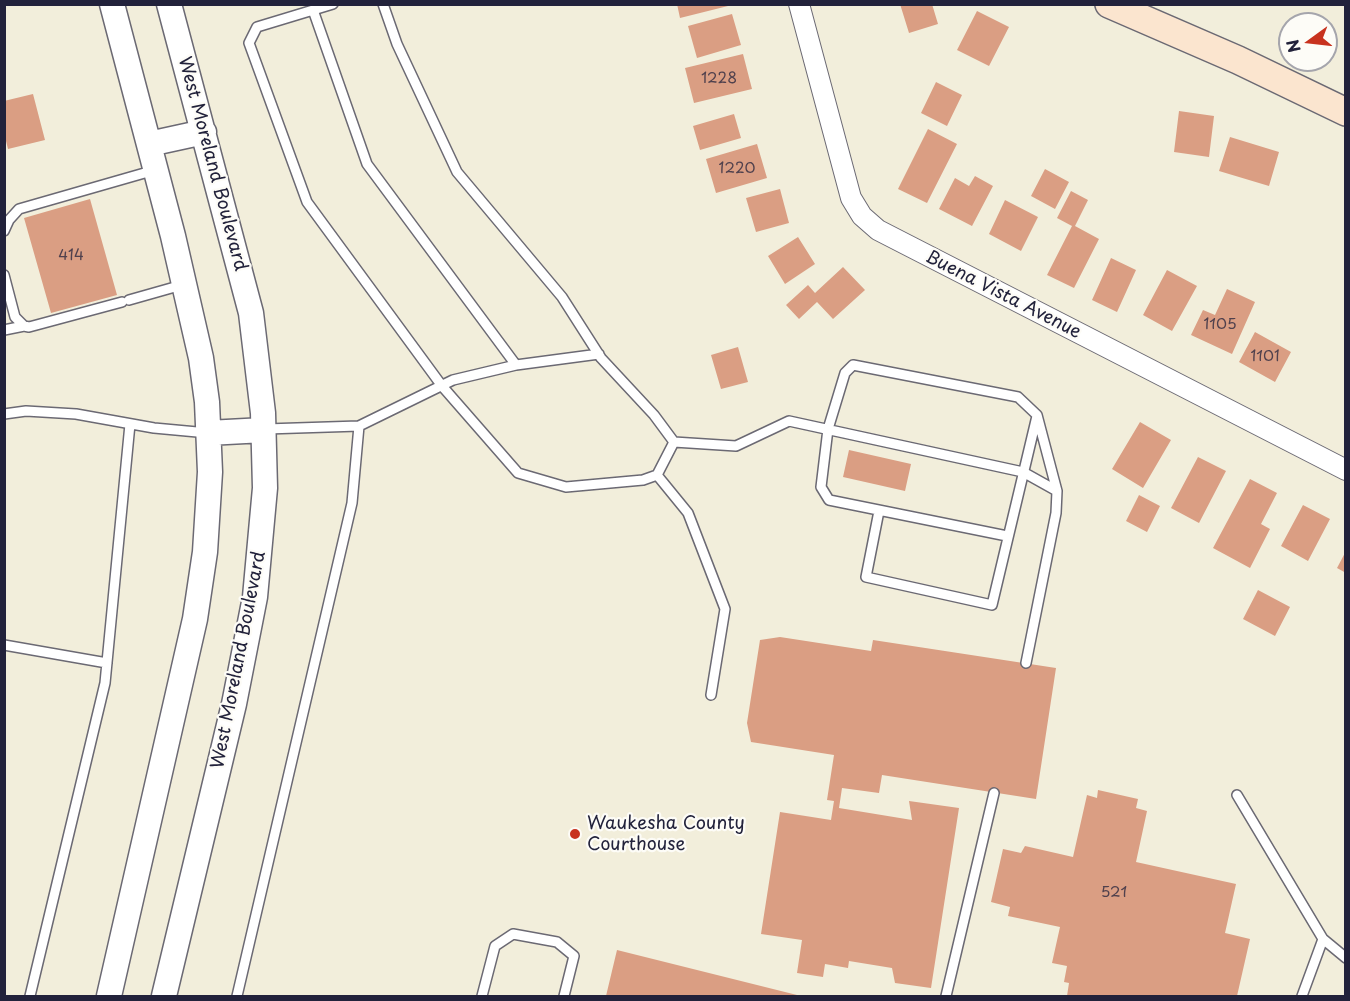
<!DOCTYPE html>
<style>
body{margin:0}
#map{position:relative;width:1350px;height:1001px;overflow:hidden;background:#f2eedb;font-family:"Playpen Sans",sans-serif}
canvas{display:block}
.frame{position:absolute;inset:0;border:6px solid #22223b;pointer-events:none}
.north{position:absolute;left:1278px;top:12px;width:60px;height:60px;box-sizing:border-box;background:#fdfcf7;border:2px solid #a5a5ac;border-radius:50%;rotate:255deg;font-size:16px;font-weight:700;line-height:24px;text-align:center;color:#22223b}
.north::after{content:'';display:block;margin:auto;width:21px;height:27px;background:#c8321e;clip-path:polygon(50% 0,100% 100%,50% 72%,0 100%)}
</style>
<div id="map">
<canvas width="1350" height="1001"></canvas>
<div class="frame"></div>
<div class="north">N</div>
</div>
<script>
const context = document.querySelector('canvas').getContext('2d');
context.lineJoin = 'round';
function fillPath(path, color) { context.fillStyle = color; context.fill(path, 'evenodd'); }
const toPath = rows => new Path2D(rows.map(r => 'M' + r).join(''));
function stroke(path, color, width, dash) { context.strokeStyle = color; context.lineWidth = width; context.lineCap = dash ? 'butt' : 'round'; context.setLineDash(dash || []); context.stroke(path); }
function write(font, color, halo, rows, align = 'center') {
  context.font = font + ' "Playpen Sans",sans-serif'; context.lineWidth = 4.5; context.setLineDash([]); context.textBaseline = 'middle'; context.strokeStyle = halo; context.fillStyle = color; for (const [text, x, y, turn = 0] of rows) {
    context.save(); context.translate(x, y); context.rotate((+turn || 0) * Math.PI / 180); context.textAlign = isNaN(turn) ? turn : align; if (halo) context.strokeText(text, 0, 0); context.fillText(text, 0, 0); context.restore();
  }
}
fillPath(toPath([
 [677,4,732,4,732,5,680,18],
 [900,4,932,4,938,24,909,33],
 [977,11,1009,27,989,66,957,50],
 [732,14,741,45,697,58,688,26],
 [743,54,752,89,694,103,685,68],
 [936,82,962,95,947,126,921,113],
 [33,94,45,140,8,149,4,133,4,101],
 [1179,111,1214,116,1209,157,1174,152],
 [734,114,741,138,700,150,693,126],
 [928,129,957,144,927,203,898,189],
 [1230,137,1279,152,1269,186,1219,171],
 [757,144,767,178,716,193,706,159],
 [1045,169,1069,182,1055,209,1031,196],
 [975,176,993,186,972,226,939,209,955,178,969,186],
 [780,189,789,223,756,232,746,198],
 [1071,191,1088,200,1075,226,1099,239,1074,288,1047,275,1072,226,1057,218],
 [90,199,117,295,51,313,24,218],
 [1005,200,1038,217,1021,251,989,234],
 [798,237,815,264,785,284,768,256],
 [1111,258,1136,270,1117,312,1092,300],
 [843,267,865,290,833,319,817,302,799,319,786,305,808,285,815,293],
 [1167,270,1197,286,1172,331,1143,315],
 [1227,289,1255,302,1232,354,1191,335,1203,310,1215,315],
 [1255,332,1291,352,1275,382,1239,362],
 [738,347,748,382,721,389,711,355],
 [1140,422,1171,440,1143,488,1112,469],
 [849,450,911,464,905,491,843,477],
 [1198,457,1226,471,1199,523,1171,508],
 [1250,479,1277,493,1261,524,1270,529,1250,568,1213,548],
 [1139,495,1160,506,1147,532,1126,521],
 [1303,505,1330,519,1308,561,1281,546],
 [1346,551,1346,573,1337,568],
 [1258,590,1290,607,1275,636,1243,619],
 [780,637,871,651,873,640,1056,668,1036,799,882,775,879,793,842,788,839,808,912,820,909,801,959,808,931,988,895,983,892,968,849,961,848,968,825,964,823,977,797,973,802,940,761,934,780,812,831,820,834,801,827,800,834,755,751,742,747,723,760,640],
 [1098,790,1138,799,1136,808,1147,811,1136,862,1236,884,1225,933,1250,939,1237,996,1067,996,1069,983,1064,982,1067,966,1052,963,1060,927,1008,916,1010,907,991,902,1003,849,1021,853,1025,846,1073,857,1087,795,1097,798],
 [617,950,801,996,606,996]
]), '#da9e83');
const service = toPath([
 [333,4,257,27,249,43,307,202,442,386,518,473,566,487,643,480,657,475,674,442],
 [383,4,397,44,457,172,562,297,601,358,654,415,674,442,736,446,789,421,1023,472,1057,491],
 [313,10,367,164,516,365],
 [4,231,9,220,19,209,155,170],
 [4,275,15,317,24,326,29,327,122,302],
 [129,300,182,285],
 [4,330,24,326],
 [4,414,26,411,76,414,154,428,208,433],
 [266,429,359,426,453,380,516,365,599,354],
 [657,475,688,513,725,609,711,695],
 [879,511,866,577,992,605,1037,416],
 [1007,536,829,500,821,487,828,429,845,373,853,365,1018,397,1037,415,1057,491,1056,513,1026,663],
 [4,645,107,663],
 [1237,795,1323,939,1346,958],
 [30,996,105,683,130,424],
 [237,996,352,503,359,426],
 [482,996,495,946,513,934,557,942,574,956,564,996],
 [946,996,994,793],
 [1302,996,1323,939]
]);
const minor = toPath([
 [799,4,851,198,862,216,878,230,1346,470]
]);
const tertiary = toPath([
 [149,144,204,132],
 [208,433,264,430],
 [109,996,195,619,205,552,210,472,207,402,201,358,173,236,112,4],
 [164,996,234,704,255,597,265,488,263,413,251,313,169,4]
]);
const secondary = toPath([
 [1109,4,1238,60,1346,112]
]);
stroke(service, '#6b6973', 12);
stroke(minor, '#6b6973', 22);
stroke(tertiary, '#6b6973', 27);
stroke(secondary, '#6b6973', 30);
stroke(service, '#fff', 9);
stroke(minor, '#fff', 20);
stroke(tertiary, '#fff', 24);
stroke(secondary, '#fbe5cf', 27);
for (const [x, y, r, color] of [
 [575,834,6,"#c8321e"]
]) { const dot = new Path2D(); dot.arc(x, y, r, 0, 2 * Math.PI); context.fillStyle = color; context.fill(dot); stroke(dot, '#fdfcf7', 2); }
write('15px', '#50414d', null, [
 ["1228",719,79],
 ["1220",737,169],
 ["414",71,256],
 ["1105",1220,325],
 ["1101",1265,357],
 ["521",1114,893]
]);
write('18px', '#22223b', '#fdfcf7', [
 ["West Moreland Boulevard",212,164,75],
 ["Buena Vista Avenue",1003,295,27],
 ["West Moreland Boulevard",239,660,-79]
]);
write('18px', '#22223b', '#fdfcf7', [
 ["Waukesha County",587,824],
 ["Courthouse",587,845]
], 'left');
</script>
